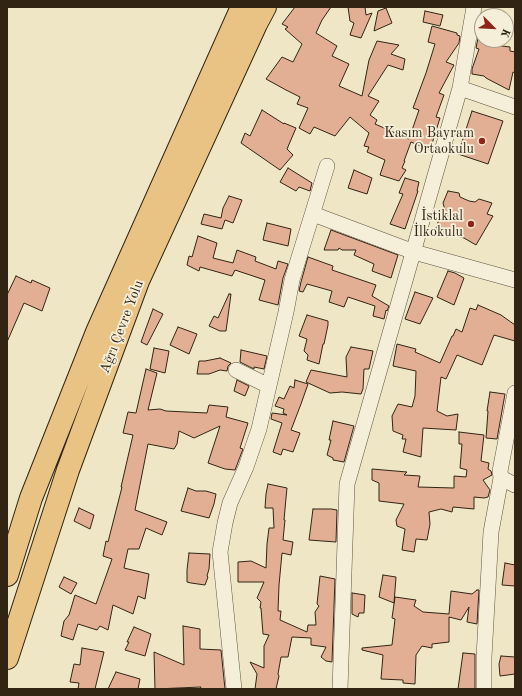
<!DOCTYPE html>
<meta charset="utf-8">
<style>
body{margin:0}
#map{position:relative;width:522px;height:696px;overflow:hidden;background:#efe6c6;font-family:"Old Standard TT",serif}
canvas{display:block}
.frame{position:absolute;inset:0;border:8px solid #312413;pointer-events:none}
.north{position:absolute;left:474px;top:8px;width:40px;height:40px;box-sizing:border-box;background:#f5efda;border:1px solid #a79e8a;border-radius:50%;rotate:114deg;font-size:11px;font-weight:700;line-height:16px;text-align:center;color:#312413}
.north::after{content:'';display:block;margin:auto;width:14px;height:18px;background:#8f2418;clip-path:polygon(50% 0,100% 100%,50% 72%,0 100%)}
</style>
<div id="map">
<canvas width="522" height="696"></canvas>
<div class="frame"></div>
<div class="north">K</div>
</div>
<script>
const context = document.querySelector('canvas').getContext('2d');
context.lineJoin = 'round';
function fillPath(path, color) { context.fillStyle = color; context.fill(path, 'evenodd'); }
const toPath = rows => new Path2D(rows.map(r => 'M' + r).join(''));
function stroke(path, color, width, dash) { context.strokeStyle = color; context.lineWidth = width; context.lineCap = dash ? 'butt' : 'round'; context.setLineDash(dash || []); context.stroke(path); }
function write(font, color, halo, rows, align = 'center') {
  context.font = font + ' "Old Standard TT",serif'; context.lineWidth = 3.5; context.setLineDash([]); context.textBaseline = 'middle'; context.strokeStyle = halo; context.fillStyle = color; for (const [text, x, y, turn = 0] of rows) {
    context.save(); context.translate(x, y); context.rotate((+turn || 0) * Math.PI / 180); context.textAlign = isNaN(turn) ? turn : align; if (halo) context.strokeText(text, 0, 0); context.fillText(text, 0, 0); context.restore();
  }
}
const building = toPath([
 [295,7,331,7,322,20,316,33,337,46,332,56,349,64,339,86,362,96,369,60,377,41,399,45,391,54,405,59,403,70,388,65,368,96,379,101,370,115,377,120,375,124,409,139,419,110,413,108,426,73,435,44,428,42,432,26,457,33,457,35,460,36,459,43,446,62,454,65,439,93,444,95,436,117,440,118,430,150,411,142,404,161,405,161,402,168,406,170,399,181,380,175,385,160,367,152,369,147,364,146,369,133,350,117,335,136,314,127,310,134,299,128,308,108,297,104,300,97,286,90,266,79,282,57,293,62,302,44,285,29,288,27,282,24,295,7],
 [348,7,365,7,366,15,372,13,361,38,350,35,354,23,350,21,348,7],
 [386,8,392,23,374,31,378,11,386,8],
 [425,11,443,15,440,26,423,22,425,11],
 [478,38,502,46,510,47,510,51,515,52,515,73,513,72,509,90,486,78,484,76,472,74,472,69,479,49,476,48,478,38],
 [262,110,284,124,284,123,296,128,287,149,293,155,280,170,241,143,245,133,250,136,262,110],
 [472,111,503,121,488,164,458,154,472,111],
 [288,168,312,183,310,191,299,187,296,191,280,182,288,168],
 [354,170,372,178,367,194,348,188,354,170],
 [405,178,419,182,417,191,418,191,405,229,390,224,403,194,399,193,405,178],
 [448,191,459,193,460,197,469,201,475,202,479,199,492,203,487,214,493,216,476,245,464,238,454,235,447,237,435,231,439,219,445,210,443,203,448,191],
 [229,196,242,200,233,223,225,220,222,229,201,224,204,214,221,218,223,208,229,196],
 [267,223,291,229,288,246,263,240,267,223],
 [331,230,398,255,391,278,372,271,374,264,354,255,356,250,342,250,339,248,338,250,324,250,331,230],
 [198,236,217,243,213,258,233,263,237,250,256,257,255,261,276,269,278,261,288,264,283,278,278,305,259,300,265,280,235,270,232,276,200,267,199,271,187,265,189,256,192,257,198,236],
 [308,257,333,266,332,270,376,285,372,296,389,306,387,311,386,310,384,319,373,316,375,306,348,297,344,307,329,302,332,291,307,284,303,292,299,291,301,282,308,257],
 [448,271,455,273,464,278,454,305,437,297,448,271],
 [16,276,31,283,32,280,50,288,42,311,24,303,7,342,7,295,16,276],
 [415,292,433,298,420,324,405,319,415,292],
 [229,294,231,294,226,331,220,331,209,326,214,316,218,318,229,294],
 [478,305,501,315,515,325,515,341,494,335,482,365,457,355,446,379,441,377,437,411,447,416,458,414,456,430,423,428,421,457,403,452,406,439,402,439,403,435,393,431,392,416,398,404,412,407,415,396,416,371,393,366,397,344,416,349,415,352,440,363,452,336,453,336,456,329,462,332,470,308,476,310,478,305],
 [153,309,163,314,147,345,141,342,153,309],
 [307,315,328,321,328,325,324,344,323,344,319,364,307,360,308,355,304,351,307,339,299,336,307,315],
 [178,327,197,334,189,354,170,345,178,327],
 [351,347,373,351,369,369,364,369,363,389,361,394,342,392,330,393,306,382,311,370,347,377,346,357,351,347],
 [154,348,169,351,165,373,150,369,154,348],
 [241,350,267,356,264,369,254,367,254,369,240,362,241,350],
 [220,358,231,363,228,366,227,371,220,370,209,374,197,374,199,361,205,361,220,358],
 [146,369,157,373,148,410,160,409,166,411,207,413,209,405,228,407,226,417,248,423,240,448,243,449,235,470,225,469,208,463,220,426,194,438,179,431,177,444,174,449,148,444,135,510,167,522,162,535,146,528,139,549,128,549,124,568,149,574,145,599,138,596,133,614,113,605,108,630,100,626,97,630,78,624,73,640,61,636,64,621,69,615,75,595,96,604,112,559,103,556,106,541,108,542,122,487,121,487,133,435,123,433,128,412,136,413,146,369],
 [237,380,249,386,245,396,234,391,237,380],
 [295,380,308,384,301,404,291,430,300,433,293,452,283,449,281,455,273,452,282,423,271,419,272,413,287,415,283,413,284,409,275,406,279,397,284,399,290,386,294,388,295,380],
 [490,392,505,394,497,439,486,438,488,411,487,411,490,392],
 [333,421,354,426,344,462,333,460,333,458,327,455,331,440,329,440,333,421],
 [459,432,484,435,481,461,489,463,488,469,491,471,492,475,483,480,490,490,488,497,484,498,474,497,474,509,453,507,452,512,441,509,429,512,430,524,427,540,416,539,414,552,402,550,405,529,397,526,396,520,404,504,379,501,379,483,372,480,372,469,407,472,404,475,420,476,418,487,454,488,454,476,466,477,467,470,460,468,462,444,459,444,459,432],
 [268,484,287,488,286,498,284,520,285,520,283,540,293,542,291,555,282,553,279,585,278,611,281,611,280,620,307,632,308,625,316,625,315,612,319,606,317,604,320,576,335,579,332,662,326,661,321,657,326,647,311,645,311,638,292,637,288,657,281,657,278,674,279,676,276,689,255,689,257,674,250,662,264,668,264,646,269,635,263,634,261,608,260,608,261,602,257,598,264,582,238,582,238,562,251,561,266,568,267,544,269,528,274,528,273,508,265,508,266,494,268,484],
 [188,488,196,491,206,491,216,494,214,504,209,518,181,511,188,488],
 [79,508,94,515,90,529,74,521,79,508],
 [313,509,331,509,337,510,336,542,309,540,313,509],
 [189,553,210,554,209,569,207,576,208,577,205,585,191,583,187,582,187,570,189,553],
 [505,563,515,565,515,586,502,585,505,563],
 [383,575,396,577,394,603,379,597,383,575],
 [64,577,77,583,71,594,59,587,64,577],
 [477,590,479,590,477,624,467,622,469,607,461,620,449,617,449,642,432,644,432,648,422,646,416,655,415,684,403,683,403,680,381,679,383,655,362,650,362,648,392,645,395,619,392,618,395,597,416,600,414,606,423,612,449,614,451,591,472,594,477,590],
 [352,593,365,595,364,613,359,613,358,617,352,614,352,593],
 [183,626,200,629,200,649,221,650,225,689,200,689,201,687,155,689,154,652,184,665,183,626],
 [134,627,151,634,145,656,125,650,129,642,127,642,134,627],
 [82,648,104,652,95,689,78,689,79,683,70,682,74,664,80,665,82,648],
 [463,653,475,654,475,689,458,689,463,653],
 [501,656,515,657,515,674,500,676,499,664,501,656],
 [116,672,140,679,138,689,108,689,116,672]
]);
fillPath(building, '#e2af94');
stroke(building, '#312413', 1);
const minor = toPath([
 [460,88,515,107],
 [313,214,414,252,515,280],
 [236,370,269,386],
 [501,478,515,485],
 [234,689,220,552,225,523,230,503,246,467,259,429,286,312,292,280,327,166],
 [340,689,347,484,460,88,474,7],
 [484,689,484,657,491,532,501,478,500,471,515,393]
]);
const trunk = toPath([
 [7,575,31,498,97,332,242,7],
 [7,658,68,470,138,281,256,24,265,7]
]);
stroke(minor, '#605440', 16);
stroke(trunk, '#312413', 24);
stroke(minor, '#f5efda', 15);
stroke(trunk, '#e8c383', 22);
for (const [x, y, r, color] of [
 [482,141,4,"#8f2418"],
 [471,224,4,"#8f2418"]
]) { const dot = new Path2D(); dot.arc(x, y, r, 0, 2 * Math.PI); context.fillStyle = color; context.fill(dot); stroke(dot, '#f5efda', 1.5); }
write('14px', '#312413', '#f5efda', [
 ["Kasım Bayram",474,133],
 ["Ortaokulu",474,149],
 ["İstiklal",463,216],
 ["İlkokulu",463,232]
], 'right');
write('14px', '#312413', '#f5efda', [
 ["Ağrı Çevre Yolu",122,327,-69]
]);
</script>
